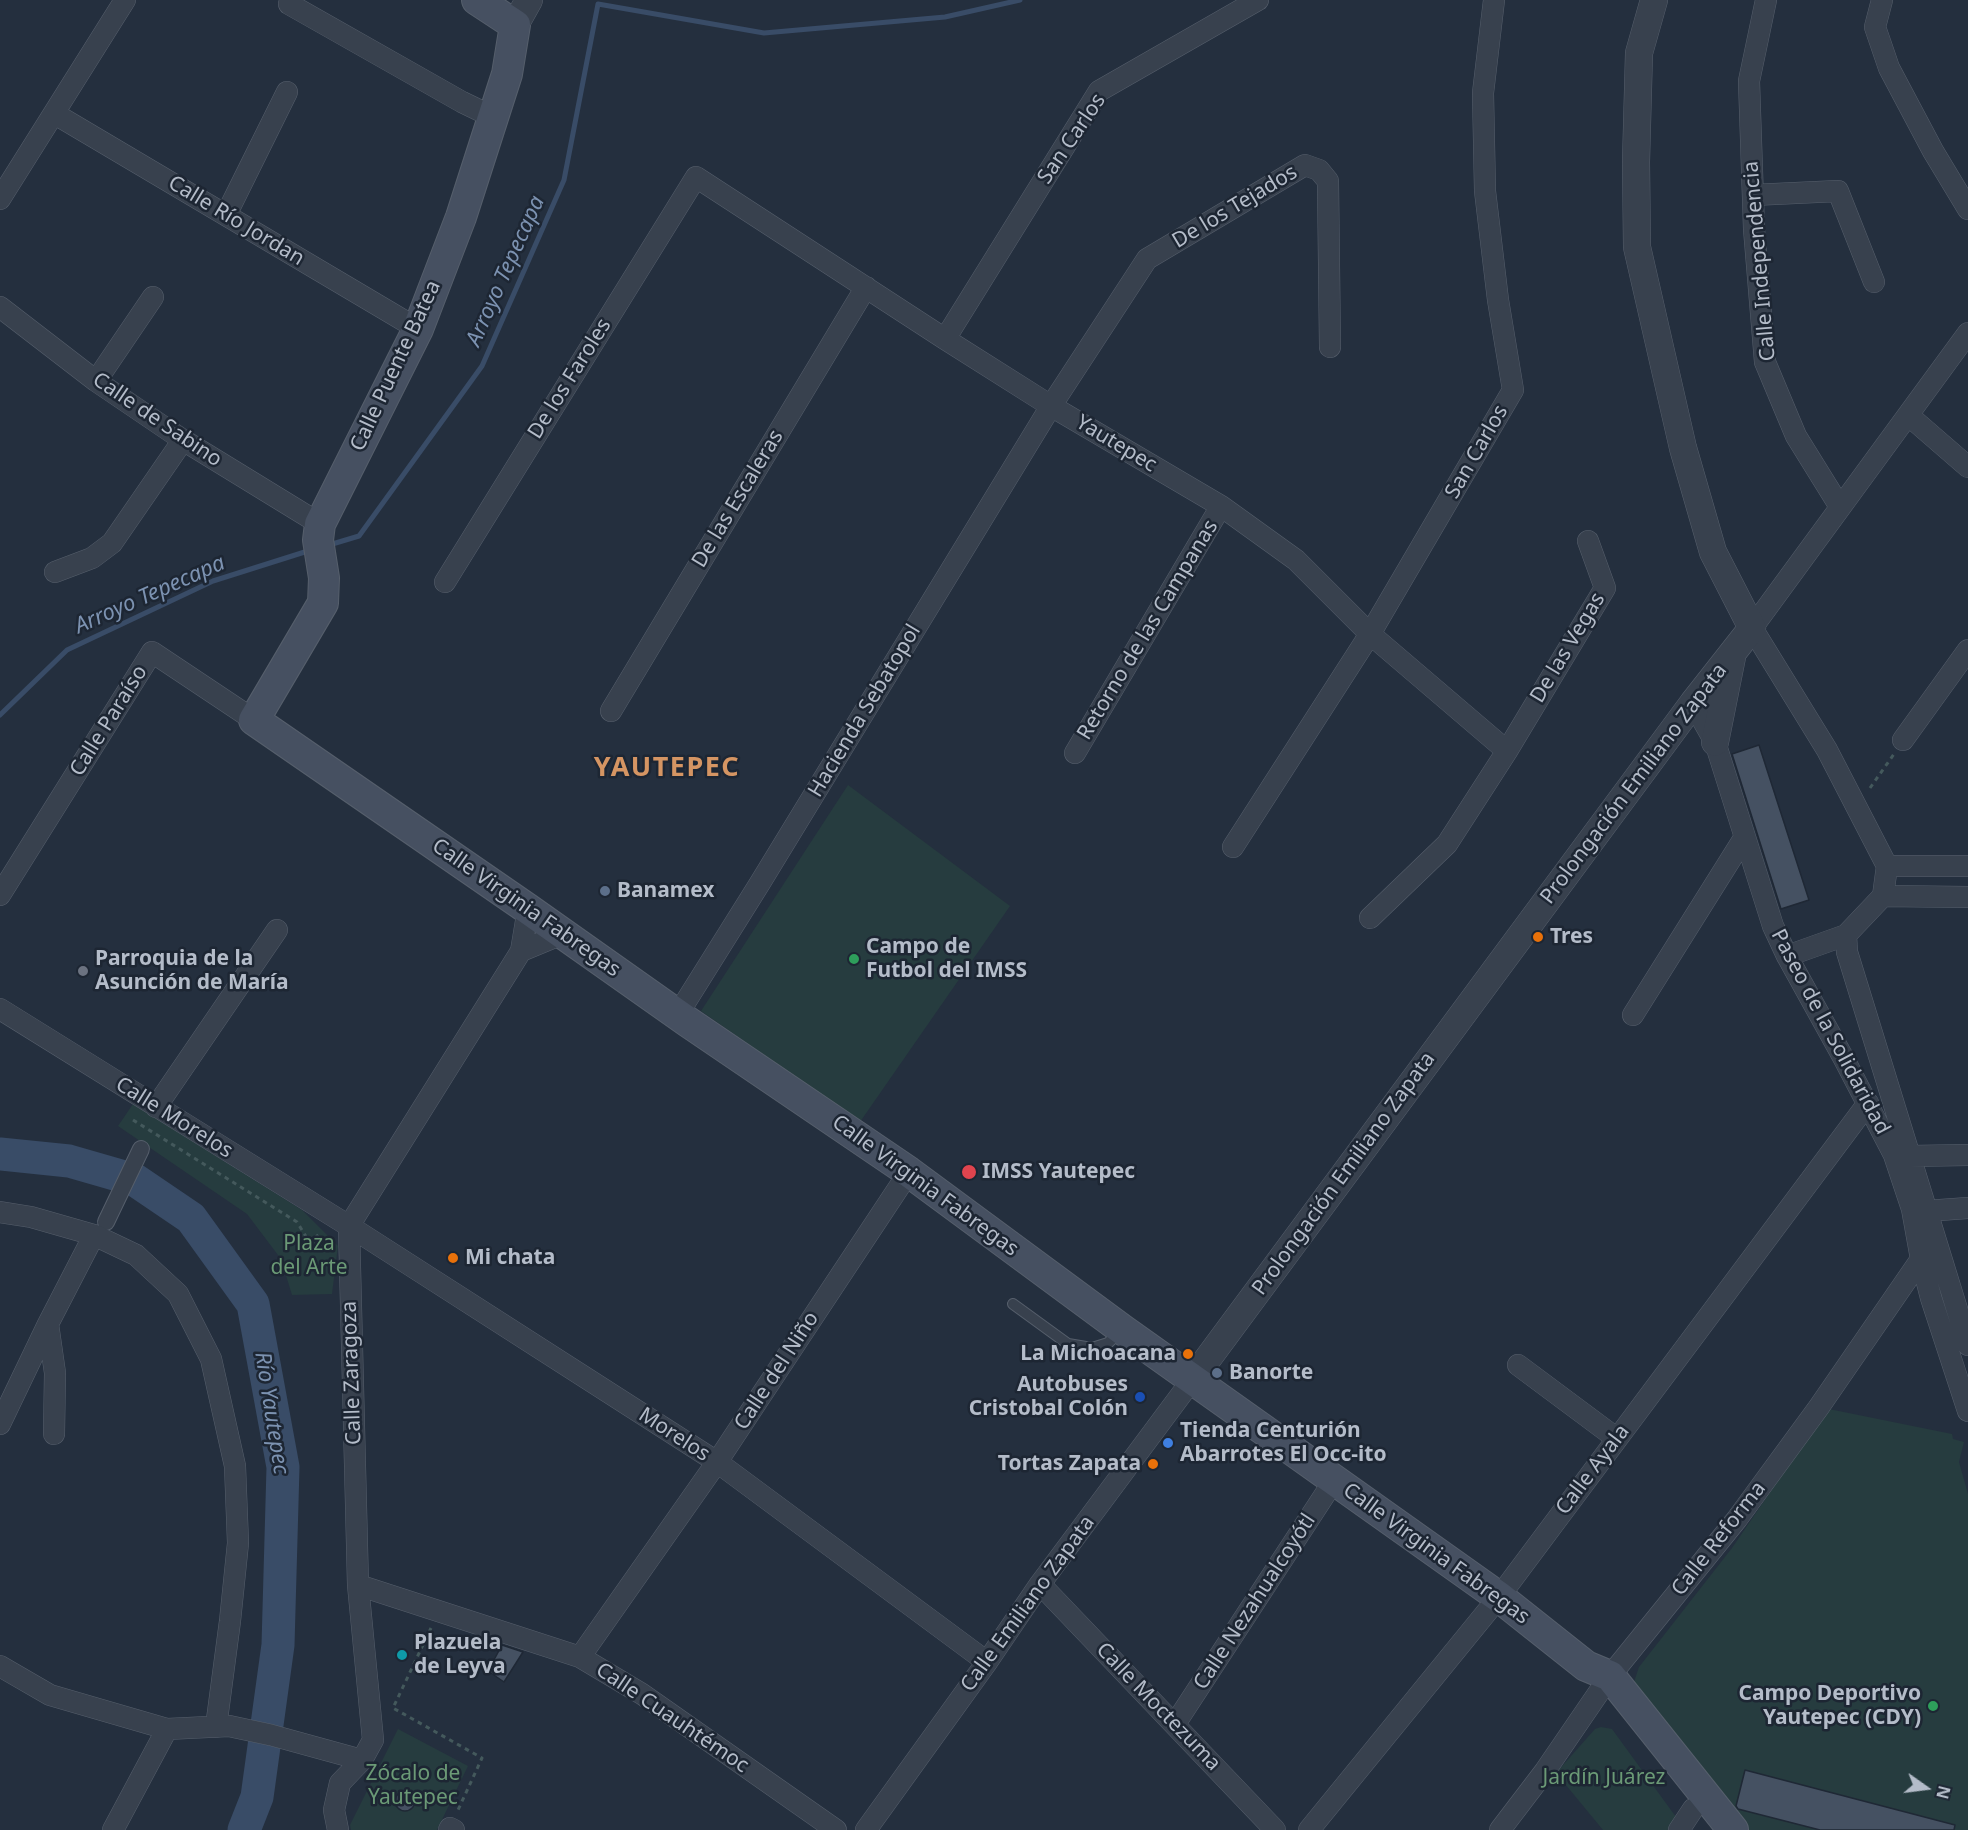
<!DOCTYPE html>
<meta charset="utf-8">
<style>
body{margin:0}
#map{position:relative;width:1968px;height:1830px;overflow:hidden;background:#242f3e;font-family:"Noto Sans",sans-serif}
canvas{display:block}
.north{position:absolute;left:1896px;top:1758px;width:60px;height:60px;-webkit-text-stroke:4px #1d2633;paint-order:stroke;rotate:104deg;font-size:16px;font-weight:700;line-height:24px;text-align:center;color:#b4bcc9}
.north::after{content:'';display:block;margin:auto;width:21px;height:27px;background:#b4bcc9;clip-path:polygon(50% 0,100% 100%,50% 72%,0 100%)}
</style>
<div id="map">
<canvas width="1968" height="1830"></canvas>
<div class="north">N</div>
</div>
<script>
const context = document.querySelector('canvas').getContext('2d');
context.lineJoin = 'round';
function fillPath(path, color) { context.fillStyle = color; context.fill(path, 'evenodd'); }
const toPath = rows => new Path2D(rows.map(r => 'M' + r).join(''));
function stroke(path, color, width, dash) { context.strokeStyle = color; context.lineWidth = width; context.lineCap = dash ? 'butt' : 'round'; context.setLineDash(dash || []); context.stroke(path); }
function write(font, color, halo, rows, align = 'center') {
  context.font = font + ' "Noto Sans",sans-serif'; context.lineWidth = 5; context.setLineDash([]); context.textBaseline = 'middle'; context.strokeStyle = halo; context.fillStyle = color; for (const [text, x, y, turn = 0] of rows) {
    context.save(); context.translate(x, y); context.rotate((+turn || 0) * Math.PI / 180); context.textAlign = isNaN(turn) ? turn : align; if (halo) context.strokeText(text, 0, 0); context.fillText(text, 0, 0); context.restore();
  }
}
fillPath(toPath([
 [848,785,1010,906,860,1122,701,1011],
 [133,1104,302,1210,338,1246,332,1294,292,1295,281,1259,247,1214,118,1126],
 [1819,1407,1952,1434,1953,1439,1964,1442,1959,1462,1968,1494,1968,1830,1733,1830,1632,1688,1639,1667,1732,1548,1801,1447],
 [1601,1727,1612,1729,1676,1817,1674,1830,1603,1830,1556,1773,1595,1729],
 [398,1729,468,1766,437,1830,351,1830,350,1825]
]), '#263c3f');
stroke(toPath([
 [329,545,359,536,482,366,564,180,598,4,764,33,945,17,1020,0],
 [0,715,67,650,213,581,311,550]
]), '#394c67', 5);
stroke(toPath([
 [0,1154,69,1161,135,1180,191,1218,253,1304,283,1467,278,1645,257,1797,244,1830]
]), '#394c67', 33);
const building = toPath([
 [1759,745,1809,900,1781,909,1732,754,1759,745],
 [502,1645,523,1652,504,1682,488,1671,502,1645],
 [1745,1770,1955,1825,1954,1830,1820,1830,1738,1809,1736,1806,1745,1770],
 '395 1801a10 10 0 1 1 20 0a10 10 0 1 1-20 0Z'
]);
fillPath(building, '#455162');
stroke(building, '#1f2835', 1.5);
const service = toPath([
 [1013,1304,1068,1344,1092,1348,1108,1343,1120,1332]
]);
const pedestrian = toPath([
 [106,1222,141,1149]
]);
const minor = toPath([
 [1766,0,1749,81,1754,229,1765,362,1796,436,1840,507],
 [1882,0,1875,27,1889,68,1933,151,1968,209],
 [289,4,462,102,493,117],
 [55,114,418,329],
 [1753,195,1838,191,1874,282],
 [0,199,125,0],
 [226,215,287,92],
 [0,307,96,381,183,440,320,524],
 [1968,333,1752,628,1827,750,1887,866,1883,896,1846,935,1847,952,1968,1345],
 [945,339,1099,91,1258,0],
 [96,381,153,297],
 [1908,415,1968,467],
 [55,572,92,558,112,543,183,440],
 [445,582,696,177,945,339,1051,406,1221,506,1296,560,1370,634,1507,751],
 [1693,703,1715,742,1773,926,1787,956,1844,1059,1894,1155,1912,1209,1921,1259,1931,1298,1968,1411],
 [611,711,866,287],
 [1903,740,1968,650],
 [1075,753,1221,506],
 [1233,847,1370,634,1513,390,1498,300,1485,191,1483,93,1494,0],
 [1887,866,1968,866],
 [0,895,152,652,254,720],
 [1883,896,1968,897],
 [1370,918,1447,844,1507,751,1605,588,1588,541],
 [521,951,528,909],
 [1787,956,1846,935],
 [0,1009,349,1226,717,1462,987,1662],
 [678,1014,760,883,1051,406,1147,259,1305,165,1319,170,1328,181,1330,347],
 [1633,1015,1744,838],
 [156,1107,277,930],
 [1897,1155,1910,1156,1968,1155],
 [1913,1209,1926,1211,1968,1208],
 [0,1212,31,1217,94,1235,136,1255,178,1294,211,1359,235,1466,238,1543,230,1621,216,1727],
 [48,1324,55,1373,54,1434],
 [1518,1365,1616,1438],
 [0,1424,48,1324,94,1235],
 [1040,1584,1275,1830],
 [358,1585,580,1657,642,1694,836,1830],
 [580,1657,717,1462,909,1172],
 [0,1666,50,1695,167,1729,229,1726,271,1735,362,1760],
 [1175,1724,1335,1479],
 [113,1830,167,1729],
 [338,1830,334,1810,340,1783,362,1760,373,1740,358,1585,349,1226,521,951,562,934],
 [449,1830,450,1828,454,1830],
 [866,1830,987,1662,1040,1584,1192,1380],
 [1309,1830,1499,1597,1868,1103],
 [1500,1830,1545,1771,1610,1676,1737,1519,1819,1407,1921,1259,1927,1255],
 [1679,1830,1693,1809]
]);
const tertiary = toPath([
 [515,25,529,0],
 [1715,742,1732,657],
 [1192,1380,1693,703,1752,628,1713,552,1683,448,1637,247,1636,162,1639,53,1654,0]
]);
const secondary = toPath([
 [477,0,515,25,507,74,461,217,418,329,320,524,318,540,324,578,323,603,254,720,528,909,688,1022,909,1172,1123,1330,1499,1597,1586,1666,1610,1676,1733,1830]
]);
stroke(service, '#565f6c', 12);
stroke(pedestrian, '#565f6c', 18);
stroke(minor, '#565f6c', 22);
stroke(tertiary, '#565f6c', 28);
stroke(secondary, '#565f6c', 32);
stroke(toPath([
 [1870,788,1894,754],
 [133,1120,297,1222,310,1243,321,1232],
 [431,1628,393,1708,482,1758,458,1810]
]), '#44595c', 3, [4.5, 4.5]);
stroke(service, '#38414e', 10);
stroke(pedestrian, '#38414e', 16);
stroke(minor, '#38414e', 21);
stroke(tertiary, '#38414e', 27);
stroke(secondary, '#465061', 30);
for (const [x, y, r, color] of [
 [605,891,6,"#5c6f8a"],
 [1538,937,6,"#e8710a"],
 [854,959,6,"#2e9e5b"],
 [83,971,6,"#6b7280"],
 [969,1172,8,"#e0444e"],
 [453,1258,6,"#e8710a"],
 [1188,1354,6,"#e8710a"],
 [1217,1373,6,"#5c6f8a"],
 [1140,1397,6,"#1a4fb4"],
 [1168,1443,6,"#3f7fe0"],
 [1153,1464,6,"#e8710a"],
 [402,1655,6,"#0f9aa8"],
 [1933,1706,6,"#2e9e5b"]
]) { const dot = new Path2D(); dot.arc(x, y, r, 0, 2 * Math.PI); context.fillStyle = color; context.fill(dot); stroke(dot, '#1d2633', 2); }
write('21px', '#b4bcc9', '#1d2633', [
 ["San Carlos",1072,139,-56],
 ["De los Tejados",1235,207,-31],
 ["Calle Río Jordan",236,221,31],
 ["Calle Independencia",1760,261,-95],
 ["Calle Puente Batea",396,366,-65],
 ["De los Faroles",570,379,-58],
 ["Calle de Sabino",157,420,34],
 ["Yautepec",1116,444,31],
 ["San Carlos",1477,452,-60],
 ["De las Escaleras",738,499,-59],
 ["Retorno de las Campanas",1148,630,-59],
 ["De las Vegas",1568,648,-59],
 ["Hacienda Sebatopol",865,711,-59],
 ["Calle Paraíso",109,721,-58],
 ["Prolongación Emiliano Zapata",1634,784,-53],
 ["Calle Virginia Fabregas",526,908,35],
 ["Paseo de la Solidaridad",1830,1032,62],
 ["Calle Morelos",174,1118,32],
 ["Prolongación Emiliano Zapata",1344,1174,-54],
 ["Calle Virginia Fabregas",925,1186,36],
 ["Calle del Niño",777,1371,-57],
 ["Calle Zaragoza",352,1373,-92],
 ["Morelos",674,1435,33],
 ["Calle Ayala",1593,1470,-53],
 ["Calle Reforma",1719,1539,-52],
 ["Calle Virginia Fabregas",1436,1554,36],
 ["Calle Nezahualcoyótl",1255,1602,-57],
 ["Calle Emiliano Zapata",1028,1604,-54],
 ["Calle Moctezuma",1158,1707,46],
 ["Calle Cuauhtémoc",672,1718,34]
]);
write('bold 21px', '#b4bcc9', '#1d2633', [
 ["Banamex",617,891],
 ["Tres",1550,937],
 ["Campo de",866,947],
 ["Futbol del IMSS",866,971],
 ["Parroquia de la",95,959],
 ["Asunción de María",95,983],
 ["IMSS Yautepec",982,1172],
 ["Mi chata",465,1258],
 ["La Michoacana",1176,1354,"right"],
 ["Banorte",1229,1373],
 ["Autobuses",1128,1385,"right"],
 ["Cristobal Colón",1128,1409,"right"],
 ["Tienda Centurión",1180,1431],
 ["Abarrotes El Occ-ito",1180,1455],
 ["Tortas Zapata",1141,1464,"right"],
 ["Plazuela",414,1643],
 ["de Leyva",414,1667],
 ["Campo Deportivo",1921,1694,"right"],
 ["Yautepec (CDY)",1921,1718,"right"]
], 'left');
write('21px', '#6b9a76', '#1d2633', [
 ["Plaza",309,1244],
 ["del Arte",309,1268],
 ["Zócalo de",413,1774],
 ["Yautepec",413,1798],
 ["Jardín Juárez",1604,1778]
]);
write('italic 22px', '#7c92b1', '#1d2633', [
 ["Arroyo Tepecapa",506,271,-66],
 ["Arroyo Tepecapa",150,595,-24],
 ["Río Yautepec",271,1413,81]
]);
context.letterSpacing = '1.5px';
write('bold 27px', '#d59563', '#1d2633', [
 ["YAUTEPEC",667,768]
]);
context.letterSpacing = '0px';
</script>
